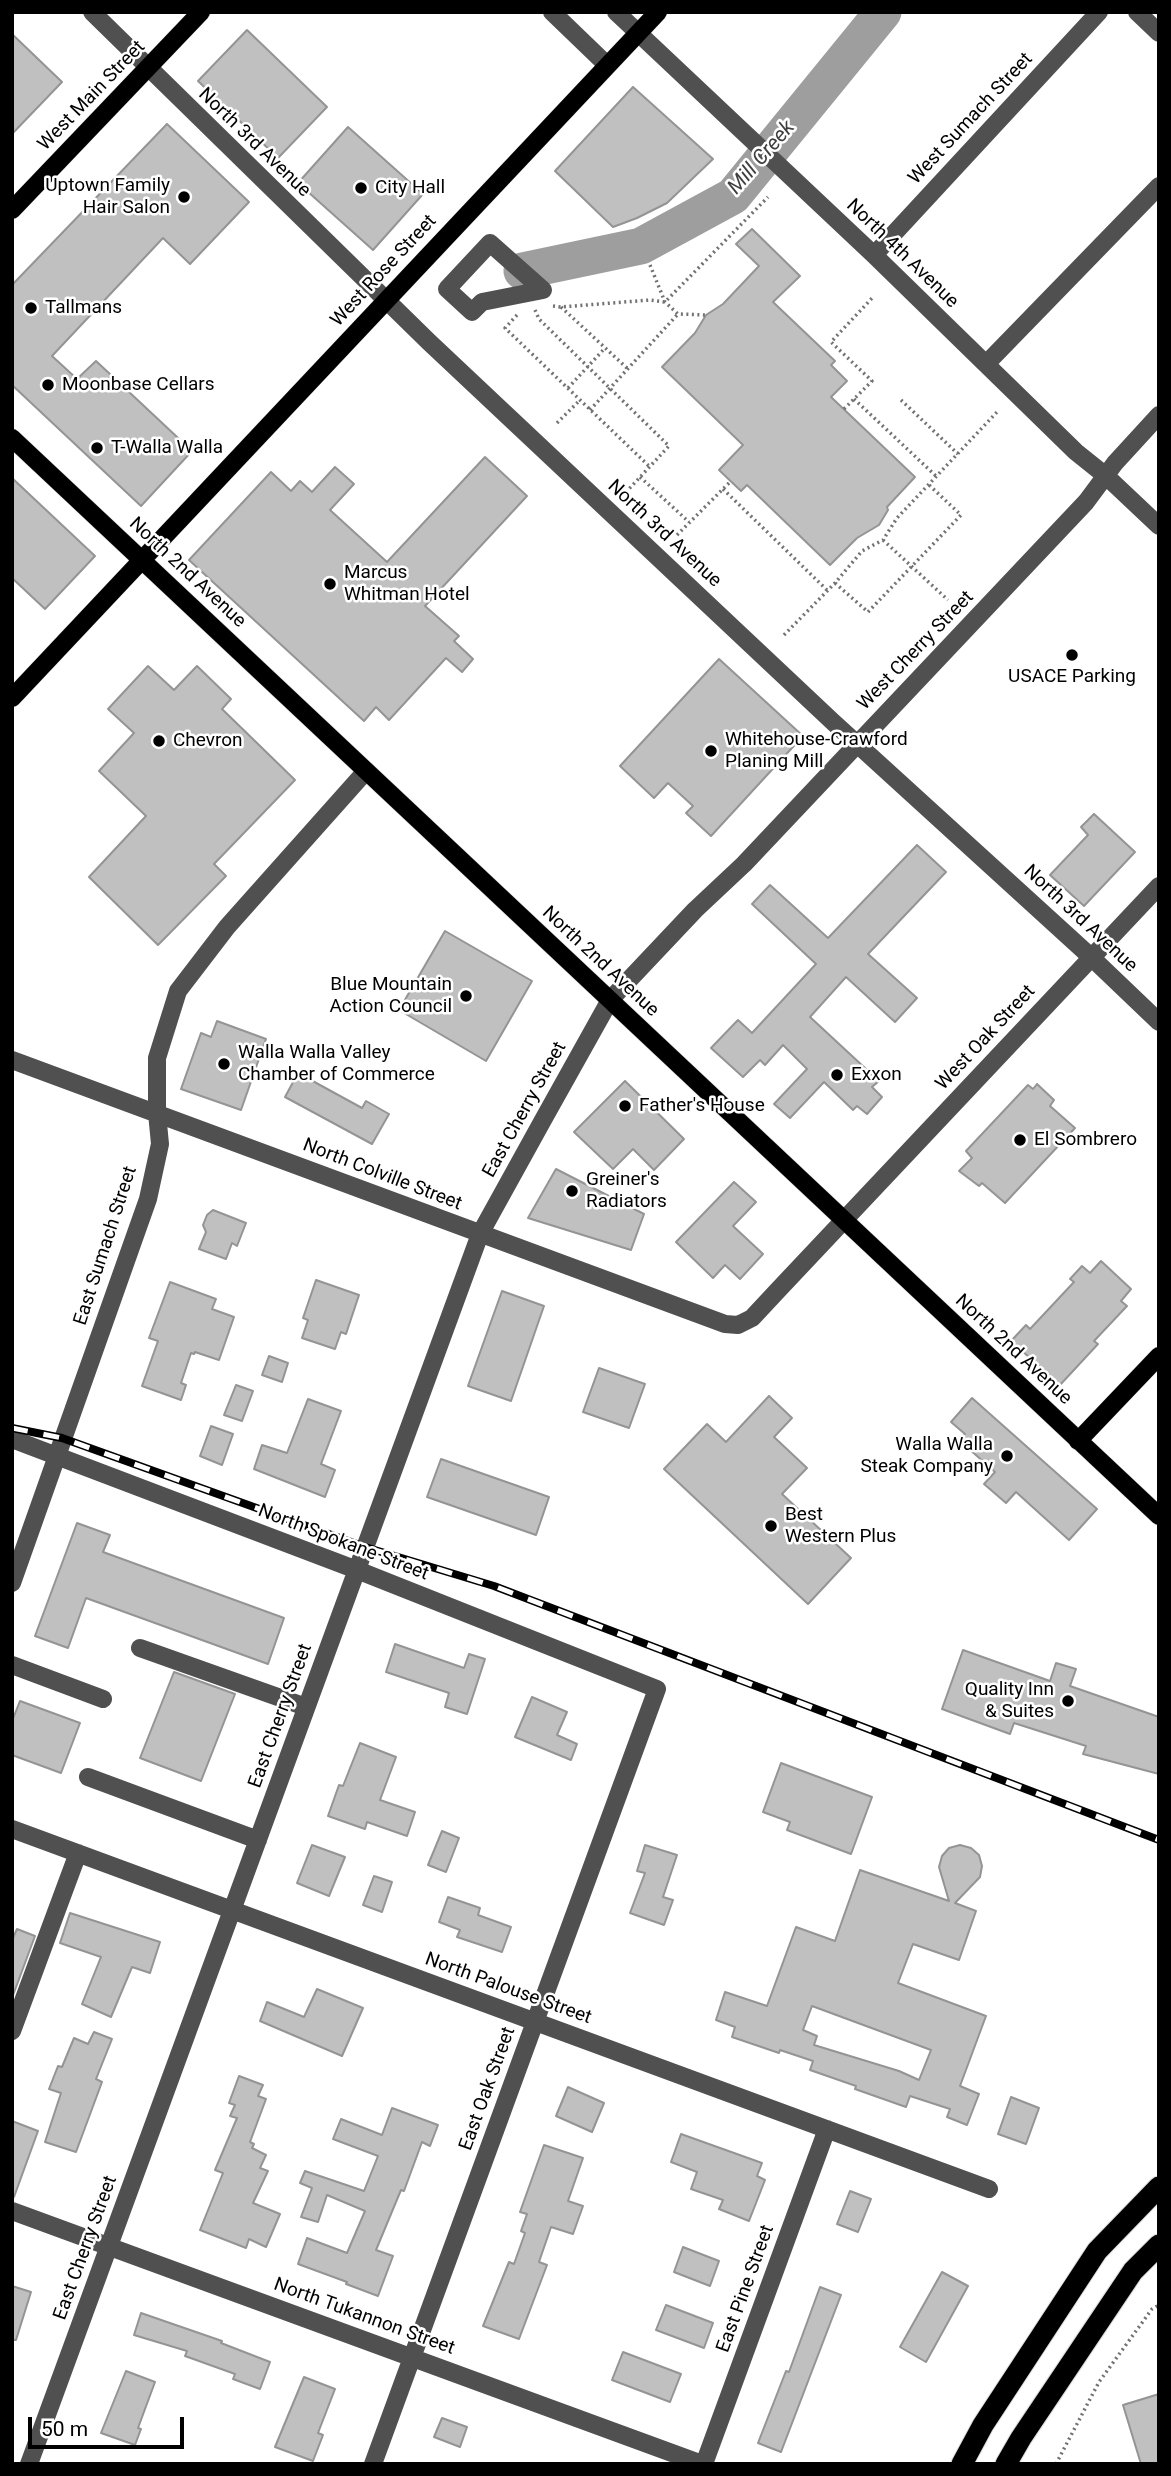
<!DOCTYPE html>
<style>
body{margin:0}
#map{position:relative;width:1171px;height:2476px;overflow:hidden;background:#fff;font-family:Roboto,sans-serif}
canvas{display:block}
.frame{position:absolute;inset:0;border:14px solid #000;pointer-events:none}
.scale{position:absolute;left:28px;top:2417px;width:156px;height:32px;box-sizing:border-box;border:4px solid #000;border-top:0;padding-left:9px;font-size:21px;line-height:24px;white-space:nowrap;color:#000;-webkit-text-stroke:5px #fff;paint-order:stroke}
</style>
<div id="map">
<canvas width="1171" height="2476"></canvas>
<div class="frame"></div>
<div class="scale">50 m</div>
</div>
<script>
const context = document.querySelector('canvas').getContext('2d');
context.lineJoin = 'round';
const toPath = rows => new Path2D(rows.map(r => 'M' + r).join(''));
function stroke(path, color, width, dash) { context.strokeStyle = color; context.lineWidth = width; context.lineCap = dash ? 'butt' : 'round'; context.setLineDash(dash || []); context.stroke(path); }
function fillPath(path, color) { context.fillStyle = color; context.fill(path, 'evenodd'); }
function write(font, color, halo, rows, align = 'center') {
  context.font = font + ' Roboto,sans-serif'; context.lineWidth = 5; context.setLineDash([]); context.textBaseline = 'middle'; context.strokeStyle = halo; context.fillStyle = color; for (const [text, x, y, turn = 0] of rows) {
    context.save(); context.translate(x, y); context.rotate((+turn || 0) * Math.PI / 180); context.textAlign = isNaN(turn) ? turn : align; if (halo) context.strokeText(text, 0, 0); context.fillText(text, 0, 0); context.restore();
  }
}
stroke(toPath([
 [522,271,641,246,733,196,883,12]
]), '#9e9e9e', 37);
const building = toPath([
 [247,30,327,107,278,158,198,81,247,30],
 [12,34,62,82,12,134,12,34],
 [633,87,713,159,667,203,637,218,613,227,555,171,633,87],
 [167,124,249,202,190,264,163,238,52,356,77,379,96,361,192,451,141,506,12,385,12,285,167,124],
 [348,127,423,194,373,250,298,183,348,127],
 [752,229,800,276,773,302,835,361,831,365,847,381,831,397,915,477,887,507,888,510,879,525,857,538,830,565,747,485,741,491,719,470,743,445,662,367,695,333,706,315,723,304,759,266,736,244,752,229],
 [485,457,527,496,425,606,459,636,454,641,473,659,462,672,446,658,389,720,376,707,364,721,189,560,271,472,291,491,300,481,312,492,335,467,354,484,330,510,387,562,485,457],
 [12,478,95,556,45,609,12,578,12,478],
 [719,659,803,736,711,836,686,813,693,806,668,783,654,798,620,766,719,659],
 [148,666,174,690,197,666,231,699,222,709,295,780,214,864,226,876,158,945,89,877,146,816,99,771,134,733,108,709,148,666],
 [1094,814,1135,852,1084,906,1050,875,1088,835,1081,827,1094,814],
 [917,845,946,872,868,954,917,998,895,1022,846,977,810,1017,879,1081,872,1087,882,1097,867,1114,857,1106,853,1110,824,1082,790,1118,774,1104,807,1069,783,1045,765,1065,760,1060,743,1077,711,1048,738,1020,752,1033,816,964,752,904,770,885,828,938,917,845],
 [445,931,532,981,486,1061,399,1010,445,931],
 [217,1021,266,1039,241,1110,181,1089,201,1033,211,1037,217,1021],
 [298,1073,362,1108,366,1101,389,1114,372,1144,285,1097,298,1073],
 [625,1081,684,1139,654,1170,633,1149,613,1169,574,1132,625,1081],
 [1037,1084,1054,1100,1050,1106,1075,1128,1005,1203,982,1183,979,1186,959,1171,972,1158,966,1151,1028,1085,1033,1089,1037,1084],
 [556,1169,644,1214,631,1250,528,1218,556,1169],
 [734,1182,756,1202,733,1226,763,1254,740,1279,725,1265,713,1278,676,1242,734,1182],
 [213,1210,246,1223,237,1246,232,1243,226,1259,199,1249,206,1232,203,1225,207,1215,213,1210],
 [1101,1261,1131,1289,1121,1301,1127,1306,1094,1341,1098,1344,1060,1385,1011,1341,1026,1325,1030,1329,1074,1282,1070,1279,1082,1266,1090,1273,1101,1261],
 [316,1280,359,1295,346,1334,341,1332,335,1349,302,1338,308,1320,303,1318,316,1280],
 [170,1282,216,1299,212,1309,234,1317,219,1360,195,1352,194,1354,191,1353,181,1383,186,1385,181,1400,142,1386,158,1341,149,1338,170,1282],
 [502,1291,544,1306,511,1401,468,1386,502,1291],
 [269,1356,288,1363,282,1382,262,1375,269,1356],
 [599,1368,645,1384,629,1428,583,1412,599,1368],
 [236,1385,253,1391,242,1421,224,1415,236,1385],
 [769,1396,792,1418,774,1437,807,1468,782,1494,851,1558,808,1604,664,1469,707,1424,726,1442,769,1396],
 [972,1398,1097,1509,1069,1540,1016,1492,1006,1503,984,1484,995,1472,959,1440,965,1434,951,1422,972,1398],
 [308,1399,341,1411,321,1464,335,1470,325,1497,254,1469,262,1445,287,1453,308,1399],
 [211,1426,233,1434,222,1465,200,1456,211,1426],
 [441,1459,549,1497,536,1535,427,1497,441,1459],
 [77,1523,110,1535,103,1552,284,1618,268,1664,86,1598,68,1648,35,1636,77,1523],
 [395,1644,464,1668,469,1654,485,1659,467,1714,445,1707,449,1693,386,1672,395,1644],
 [963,1650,1050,1681,1056,1663,1076,1669,1070,1686,1159,1717,1159,1774,1083,1754,1086,1746,1014,1723,1010,1734,942,1709,963,1650],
 [174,1672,235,1694,201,1781,140,1758,174,1672],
 [532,1697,567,1712,557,1735,577,1744,571,1760,515,1737,532,1697],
 [20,1701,80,1723,61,1773,12,1755,12,1721,20,1701],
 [360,1743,396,1757,380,1800,415,1812,407,1836,367,1822,365,1829,328,1816,339,1785,343,1786,360,1743],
 [781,1763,872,1797,851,1854,787,1830,790,1822,763,1812,781,1763],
 [442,1831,459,1838,446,1872,428,1865,442,1831],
 [312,1845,345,1857,329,1896,297,1883,312,1845],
 [645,1845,677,1855,663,1897,673,1900,664,1925,630,1913,645,1873,637,1871,645,1845],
 [960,1845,971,1848,979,1855,982,1866,980,1877,955,1903,976,1911,959,1960,913,1944,898,1983,986,2016,960,2086,979,2094,967,2125,947,2117,950,2109,910,2096,906,2107,855,2089,856,2086,810,2070,813,2061,780,2050,779,2053,732,2037,735,2027,716,2020,725,1992,767,2006,796,1927,835,1941,860,1870,949,1901,939,1867,942,1856,949,1848,960,1845],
 [812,2006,931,2050,919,2080,899,2071,814,2045,817,2036,803,2030,812,2006],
 [374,1876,392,1882,382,1912,363,1905,374,1876],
 [448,1897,480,1908,478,1915,511,1927,502,1952,457,1937,460,1930,439,1922,448,1897],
 [70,1913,160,1942,150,1973,132,1967,111,2017,82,2004,101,1957,60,1943,70,1913],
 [17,1929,35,1936,12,1998,12,1940,17,1929],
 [317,1989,363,2008,342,2056,260,2021,267,2002,304,2017,317,1989],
 [94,2032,112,2039,96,2079,102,2082,76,2152,45,2142,61,2093,49,2089,58,2066,62,2067,74,2038,88,2044,94,2032],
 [239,2076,263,2085,258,2096,266,2099,250,2142,254,2144,252,2148,266,2155,260,2168,268,2171,253,2203,280,2214,266,2247,249,2239,246,2248,200,2230,223,2173,215,2170,237,2118,230,2116,235,2105,229,2103,239,2076],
 [568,2087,604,2103,592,2132,556,2116,568,2087],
 [1011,2097,1039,2108,1026,2144,998,2134,1011,2097],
 [392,2108,438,2125,430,2146,422,2142,404,2191,401,2190,376,2250,393,2256,378,2296,346,2284,347,2282,298,2264,307,2238,347,2253,365,2211,327,2195,318,2222,301,2217,312,2188,300,2183,305,2171,364,2191,378,2156,333,2139,341,2119,382,2135,392,2108],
 [12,2121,38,2131,14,2197,12,2197,12,2121],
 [681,2134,762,2163,757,2176,765,2180,749,2221,719,2209,723,2200,691,2189,697,2172,671,2162,681,2134],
 [544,2145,583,2158,568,2201,583,2206,573,2234,551,2227,539,2262,547,2265,519,2339,483,2326,509,2262,514,2264,525,2233,521,2231,527,2214,520,2212,544,2145],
 [850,2191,871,2199,858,2232,837,2224,850,2191],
 [683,2247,719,2261,710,2286,674,2272,683,2247],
 [942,2272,968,2286,926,2362,900,2347,942,2272],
 [12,2286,31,2292,16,2340,12,2340,12,2286],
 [820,2287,841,2295,781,2452,758,2443,786,2371,789,2372,820,2287],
 [666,2305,713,2323,704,2348,656,2330,666,2305],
 [141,2313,222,2341,221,2343,270,2362,260,2389,233,2379,235,2374,185,2356,187,2351,134,2335,141,2313],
 [623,2352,681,2374,670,2402,612,2380,623,2352],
 [126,2371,155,2382,138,2428,141,2429,135,2445,101,2433,126,2371],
 [304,2377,335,2389,318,2433,323,2435,313,2461,275,2447,304,2377],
 [1159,2394,1159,2464,1141,2464,1123,2405,1159,2394],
 [442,2418,467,2427,460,2447,434,2437,442,2418]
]);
fillPath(building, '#c0c0c0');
stroke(building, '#949494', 2);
const major = toPath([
 [12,210,201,12],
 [12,438,1159,1516],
 [12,698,658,12],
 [1078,1441,1159,1356]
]);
const highway = toPath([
 [962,2464,983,2425,1097,2251,1159,2187],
 [1006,2464,1021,2438,1133,2271,1159,2245]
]);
stroke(major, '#dbdbdb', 19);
stroke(highway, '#dbdbdb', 23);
stroke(toPath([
 [650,265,665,302,678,314,706,315],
 [553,306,561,307,650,300,665,302,768,197],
 [561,307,628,369],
 [535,310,539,319,669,446,628,490],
 [517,315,505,328,650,467],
 [568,388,605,348],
 [854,399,936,476],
 [901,400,958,454],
 [844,409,872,381,831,342,874,296],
 [590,410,678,314],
 [557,423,580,400],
 [640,477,689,522],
 [723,489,828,591],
 [677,535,731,481],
 [883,540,948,600],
 [835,583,868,612,961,515,928,484],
 [784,635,835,583,862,551,883,540,897,518,998,411],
 [1056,2464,1099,2382,1152,2309,1159,2305]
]), '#727272', 3.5, [2, 3.5]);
stroke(toPath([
 [92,12,429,342,833,722,1091,957,1159,1022],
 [552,12,607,65],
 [616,12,874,255,1076,452,1106,476,1159,526],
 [1137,12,1159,33],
 [490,243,543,290,482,302,472,312,447,289,490,243],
 [874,255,1099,12],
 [986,364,1159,186],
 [12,1060,725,1324,738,1325,752,1318,780,1288,1159,886],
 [12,1439,357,1570,657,1689,373,2464],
 [12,1583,148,1199,160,1144,157,1113,157,1058,178,991,227,927,366,771],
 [140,1648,306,1707],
 [12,1665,103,1699],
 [88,1777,258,1840],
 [12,1829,989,2189],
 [12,2031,78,1853],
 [12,2211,702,2464],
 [29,2464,480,1234,543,1120,610,1000,695,910,744,864,1086,502,1115,463,1159,415],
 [704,2464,827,2129]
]), '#505050', 18);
stroke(major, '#000', 18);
stroke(highway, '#000', 21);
const rail = toPath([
 [12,1428,62,1438,365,1547,494,1586,1159,1840]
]);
stroke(rail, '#000', 8);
stroke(rail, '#fff', 5, [16]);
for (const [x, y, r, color] of [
 [361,188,7,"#000"],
 [184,197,7,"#000"],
 [31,308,7,"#000"],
 [48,385,7,"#000"],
 [97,448,7,"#000"],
 [330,584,7,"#000"],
 [1072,655,7,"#000"],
 [159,741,7,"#000"],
 [711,751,7,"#000"],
 [466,996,7,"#000"],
 [224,1064,7,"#000"],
 [837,1075,7,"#000"],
 [625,1106,7,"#000"],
 [1020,1140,7,"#000"],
 [572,1191,7,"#000"],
 [1007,1456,7,"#000"],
 [771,1526,7,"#000"],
 [1068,1701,7,"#000"]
]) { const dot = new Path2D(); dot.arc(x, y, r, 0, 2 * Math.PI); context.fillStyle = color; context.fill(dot); stroke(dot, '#fff', 2.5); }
write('19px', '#000', '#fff', [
 ["West Main Street",92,96,-46],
 ["West Sumach Street",971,119,-47],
 ["North 3rd Avenue",254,143,44],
 ["North 4th Avenue",902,254,44],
 ["West Rose Street",384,271,-47],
 ["North 3rd Avenue",664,534,43],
 ["North 2nd Avenue",187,573,43],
 ["West Cherry Street",916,651,-46],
 ["North 3rd Avenue",1080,919,43],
 ["North 2nd Avenue",600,962,43],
 ["West Oak Street",986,1038,-47],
 ["East Cherry Street",525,1110,-61],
 ["North Colville Street",382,1175,21],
 ["East Sumach Street",106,1246,-72],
 ["North 2nd Avenue",1013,1350,43],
 ["North Spokane Street",343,1543,21],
 ["East Cherry Street",281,1716,-70],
 ["North Palouse Street",508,1989,20],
 ["East Oak Street",488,2089,-70],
 ["East Cherry Street",86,2248,-70],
 ["East Pine Street",746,2289,-70],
 ["North Tukannon Street",364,2317,20]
]);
write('19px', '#000', '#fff', [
 ["Uptown Family",170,186,"right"],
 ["Hair Salon",170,208,"right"],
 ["City Hall",375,188],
 ["Tallmans",45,308],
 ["Moonbase Cellars",62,385],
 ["T-Walla Walla",111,448],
 ["Marcus",344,573],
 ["Whitman Hotel",344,595],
 ["USACE Parking",1072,677,"center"],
 ["Whitehouse-Crawford",725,740],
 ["Planing Mill",725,762],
 ["Chevron",173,741],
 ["Blue Mountain",452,985,"right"],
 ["Action Council",452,1007,"right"],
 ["Walla Walla Valley",238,1053],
 ["Chamber of Commerce",238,1075],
 ["Exxon",851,1075],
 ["Father's House",639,1106],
 ["El Sombrero",1034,1140],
 ["Greiner's",586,1180],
 ["Radiators",586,1202],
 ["Walla Walla",993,1445,"right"],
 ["Steak Company",993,1467,"right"],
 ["Best",785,1515],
 ["Western Plus",785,1537],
 ["Quality Inn",1054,1690,"right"],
 ["& Suites",1054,1712,"right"]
], 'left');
write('italic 21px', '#3f3f3f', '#fff', [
 ["Mill Creek",762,158,-49]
]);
</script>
